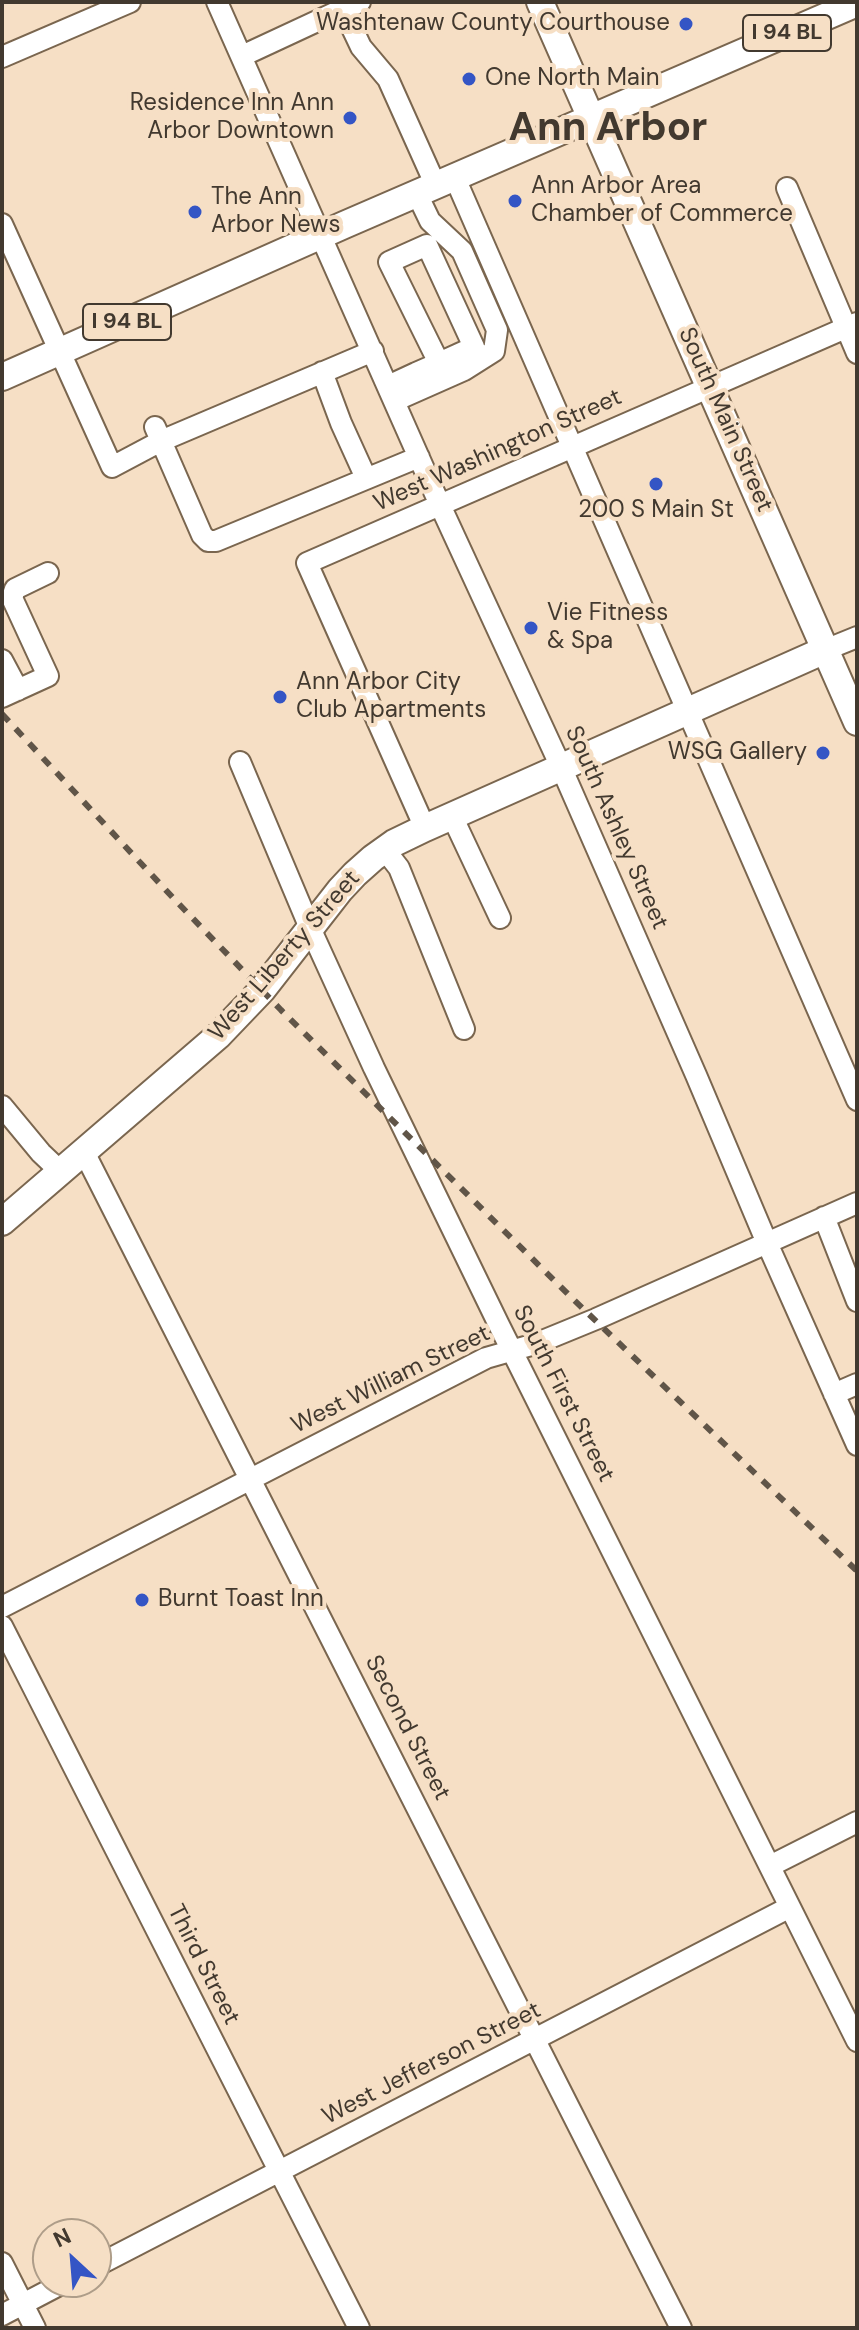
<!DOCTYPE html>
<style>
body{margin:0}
#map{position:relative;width:859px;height:2330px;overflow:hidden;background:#f6dfc5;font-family:"DM Sans",sans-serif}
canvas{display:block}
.frame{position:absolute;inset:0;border:4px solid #42392f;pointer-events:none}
.north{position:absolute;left:32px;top:2218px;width:80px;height:80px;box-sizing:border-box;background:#f6dfc5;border:2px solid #ae9d89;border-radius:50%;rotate:334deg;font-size:22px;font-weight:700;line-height:32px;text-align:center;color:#42392f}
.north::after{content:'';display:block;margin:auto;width:28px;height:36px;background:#3455c5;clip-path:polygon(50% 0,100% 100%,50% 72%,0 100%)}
</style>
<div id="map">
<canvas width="859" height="2330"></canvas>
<div class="frame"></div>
<div class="north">N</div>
</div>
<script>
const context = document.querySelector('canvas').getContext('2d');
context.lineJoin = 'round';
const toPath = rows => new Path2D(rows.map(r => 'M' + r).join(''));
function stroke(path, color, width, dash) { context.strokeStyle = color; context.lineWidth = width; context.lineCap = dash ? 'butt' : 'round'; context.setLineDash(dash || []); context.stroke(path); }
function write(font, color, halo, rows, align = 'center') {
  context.font = font + ' "DM Sans",sans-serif'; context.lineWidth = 8; context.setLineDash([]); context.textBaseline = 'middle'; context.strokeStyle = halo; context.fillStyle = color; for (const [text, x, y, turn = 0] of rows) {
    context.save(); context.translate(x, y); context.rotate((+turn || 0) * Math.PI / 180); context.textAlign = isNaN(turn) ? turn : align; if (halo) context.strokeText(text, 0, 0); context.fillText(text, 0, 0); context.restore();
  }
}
const minor = toPath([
 [217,2,440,505,561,767,696,1075,767,1243,857,1445],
 [360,2,343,9,361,47,388,79,436,186],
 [242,56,343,9],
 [2,57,130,2],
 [455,178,857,1100],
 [787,188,857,353],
 [2,224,112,467,161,441,373,351],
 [322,372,341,423,366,478],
 [388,386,416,373,439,363,474,347,427,245,389,262,439,363,446,378],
 [394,401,464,370,494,351,497,330,462,251,430,221,417,194],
 [155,427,202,535,208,541,216,541,419,457],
 [825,650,857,637],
 [2,660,18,690],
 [2,697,48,676,12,598,15,589,48,573],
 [240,762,310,928,374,1068,499,1325,857,2041],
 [452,816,500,918],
 [425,828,307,563,857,323],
 [385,850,399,868,464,1029],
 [2,1106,41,1153,61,1172],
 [84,1152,681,2328],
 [824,1217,857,1301],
 [834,1394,857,1384],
 [2,1607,486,1358,535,1344,596,1319,857,1203],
 [2,1626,359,2328],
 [770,1866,857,1822],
 [2,2263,35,2328],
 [96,2266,790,1907],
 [2,2315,65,2282]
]);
const major = toPath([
 [540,2,857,722],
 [2,377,344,225,857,3],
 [2,1222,218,1036,262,990,340,890,355,874,373,858,394,843,425,828,825,650]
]);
stroke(minor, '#7a664f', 24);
stroke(major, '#7a664f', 30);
stroke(minor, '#fff', 20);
stroke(major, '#fff', 26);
stroke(toPath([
 [2,714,176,901,281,1010,574,1300,857,1571]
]), '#605548', 6, [10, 10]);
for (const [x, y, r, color] of [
 [686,24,8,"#3455c5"],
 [469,79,8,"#3455c5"],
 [350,118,8,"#3455c5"],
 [515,201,8,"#3455c5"],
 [195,212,8,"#3455c5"],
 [656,484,8,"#3455c5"],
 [531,628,8,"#3455c5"],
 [280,697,8,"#3455c5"],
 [823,753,8,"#3455c5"],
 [142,1600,8,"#3455c5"]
]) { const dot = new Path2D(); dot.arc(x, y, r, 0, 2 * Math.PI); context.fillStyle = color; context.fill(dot); stroke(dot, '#f6dfc5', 3); }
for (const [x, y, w] of [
 [787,33,88],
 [127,322,88]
]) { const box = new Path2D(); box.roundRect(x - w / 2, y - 18, w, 36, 6); context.fillStyle = '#f6dfc5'; context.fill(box); stroke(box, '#42392f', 2); }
write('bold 22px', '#42392f', null, [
 ["I 94 BL",787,33],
 ["I 94 BL",127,322]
]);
write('24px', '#42392f', '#f6dfc5', [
 ["Washtenaw County Courthouse",670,24,"right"],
 ["One North Main",485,79],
 ["Residence Inn Ann",334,104,"right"],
 ["Arbor Downtown",334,132,"right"],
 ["Ann Arbor Area",531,187],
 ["Chamber of Commerce",531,215],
 ["The Ann",211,198],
 ["Arbor News",211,226],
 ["200 S Main St",656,511,"center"],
 ["Vie Fitness",547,614],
 ["& Spa",547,642],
 ["Ann Arbor City",296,683],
 ["Club Apartments",296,711],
 ["WSG Gallery",807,753,"right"],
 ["Burnt Toast Inn",158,1600]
], 'left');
write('24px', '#42392f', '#f6dfc5', [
 ["South Main Street",725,420,66],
 ["West Washington Street",498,451,-24],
 ["South Ashley Street",616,828,66],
 ["West Liberty Street",285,956,-49],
 ["West William Street",391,1380,-26],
 ["South First Street",563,1394,63],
 ["Second Street",407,1728,63],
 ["Third Street",203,1965,63],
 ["West Jefferson Street",432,2064,-27]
]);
write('bold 40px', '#42392f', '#f6dfc5', [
 ["Ann Arbor",608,130]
]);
</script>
